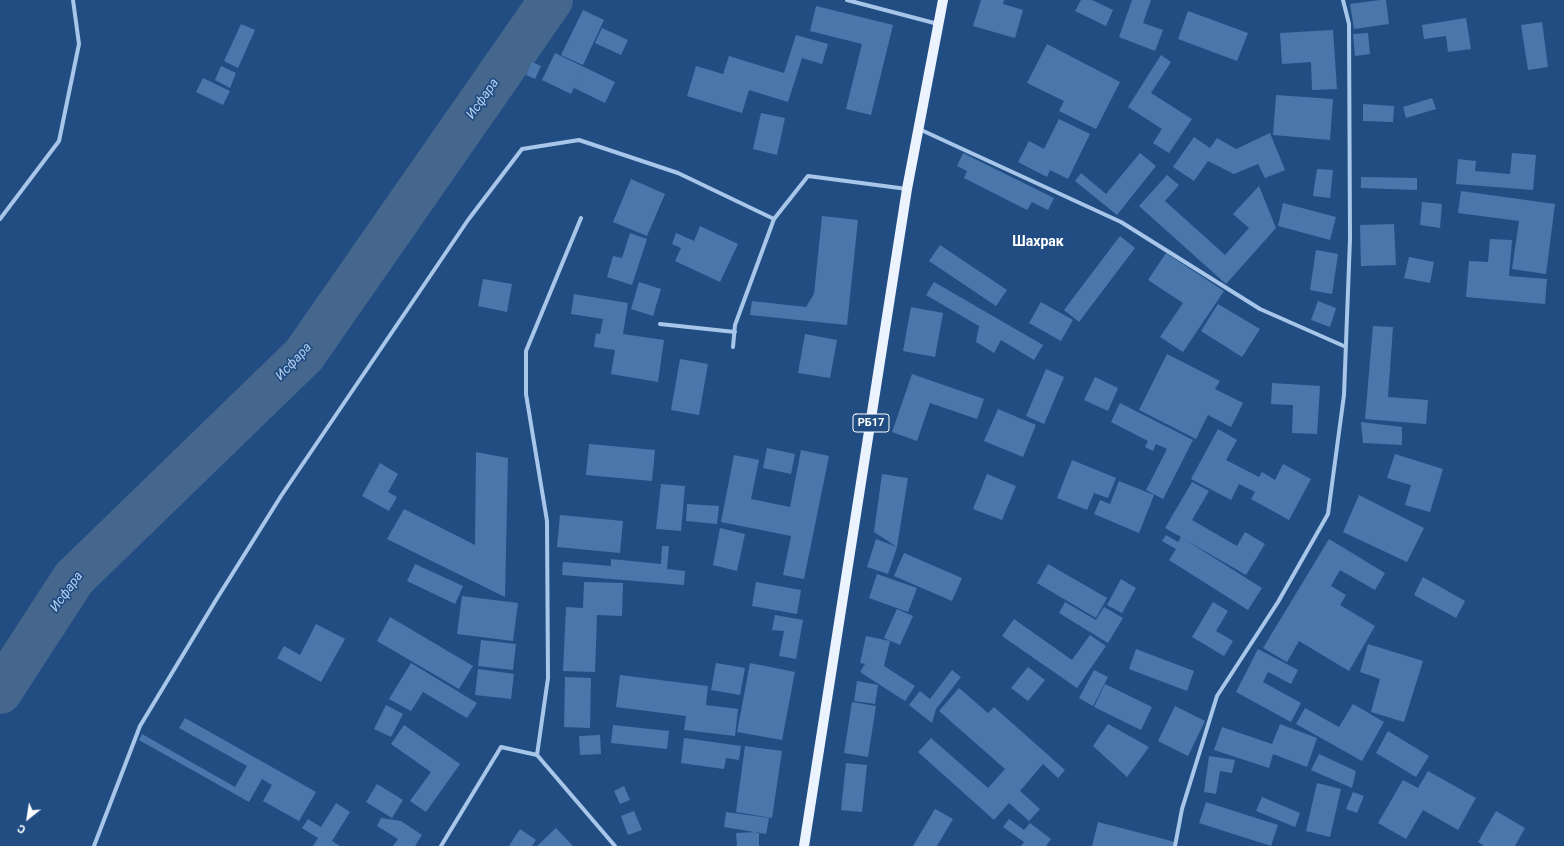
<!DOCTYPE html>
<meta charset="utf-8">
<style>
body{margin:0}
#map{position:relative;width:1564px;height:846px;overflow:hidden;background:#214d83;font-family:Roboto,sans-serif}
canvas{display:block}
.north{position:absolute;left:8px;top:798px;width:40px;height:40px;-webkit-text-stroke:3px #214d83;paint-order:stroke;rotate:210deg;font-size:11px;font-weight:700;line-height:16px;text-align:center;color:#fff}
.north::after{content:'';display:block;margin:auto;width:14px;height:18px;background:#fff;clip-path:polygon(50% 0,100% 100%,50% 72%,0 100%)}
</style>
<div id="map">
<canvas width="1564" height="846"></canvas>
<div class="north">С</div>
</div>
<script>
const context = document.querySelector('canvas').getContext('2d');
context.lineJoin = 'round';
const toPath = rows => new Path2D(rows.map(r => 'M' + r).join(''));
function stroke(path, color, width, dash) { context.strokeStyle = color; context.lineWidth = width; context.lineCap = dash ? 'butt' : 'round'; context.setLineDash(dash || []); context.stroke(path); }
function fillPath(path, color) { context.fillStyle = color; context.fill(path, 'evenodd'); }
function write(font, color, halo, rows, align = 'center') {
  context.font = font + ' Roboto,sans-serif'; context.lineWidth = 3.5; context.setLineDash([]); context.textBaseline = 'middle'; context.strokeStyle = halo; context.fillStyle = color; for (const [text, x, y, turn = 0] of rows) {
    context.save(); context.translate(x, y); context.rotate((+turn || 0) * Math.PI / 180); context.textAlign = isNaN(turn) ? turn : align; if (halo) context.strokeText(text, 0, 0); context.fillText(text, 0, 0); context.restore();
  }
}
stroke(toPath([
 [0,692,74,578,304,355,551,0]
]), '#45668d', 44);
fillPath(toPath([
 [981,0,1004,0,1003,4,1023,10,1015,38,973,26],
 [1081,0,1092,0,1113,10,1106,26,1075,11],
 [1132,0,1151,0,1143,23,1163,30,1155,51,1119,37],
 [1380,0,1386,0,1389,24,1354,29,1350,4],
 [816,6,893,25,871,115,846,109,862,44,810,31],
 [583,10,604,20,583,65,561,55],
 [1188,11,1248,33,1237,61,1178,39],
 [1466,18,1471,49,1448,52,1446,36,1424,39,1422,25],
 [1542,22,1548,67,1528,70,1521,25],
 [241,24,255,30,238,68,224,61],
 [602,28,628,40,621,55,595,43],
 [1333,30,1337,89,1312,90,1311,62,1282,64,1280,33],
 [1368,33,1370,54,1355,56,1353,34],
 [796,35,828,44,822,64,802,58,788,102,749,90,742,113,687,96,696,66,723,74,729,56,784,73],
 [1047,44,1120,82,1096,129,1059,111,1064,101,1027,83],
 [555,53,584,67,571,94,542,80],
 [1161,55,1171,62,1151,93,1192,119,1169,153,1153,143,1162,129,1128,107],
 [532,62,541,66,535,79,526,75],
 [221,66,236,73,230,88,215,80],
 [584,67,615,82,605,103,574,88],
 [203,78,230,91,223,105,196,92],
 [1276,95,1333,99,1330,140,1273,135],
 [1432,98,1436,109,1406,118,1403,107],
 [1363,104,1394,106,1393,122,1363,121],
 [761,113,785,118,777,155,753,149],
 [1059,119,1090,134,1068,179,1050,170,1047,177,1018,162,1029,141,1044,149],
 [1270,133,1285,170,1265,178,1258,164,1234,174,1208,161,1194,181,1173,167,1194,137,1210,148,1217,138,1236,149],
 [963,153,1054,198,1048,210,1032,202,1027,210,964,178,967,171,957,166],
 [1140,153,1156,166,1117,215,1075,181,1081,173,1106,194],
 [1512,153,1536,155,1533,190,1456,184,1458,159,1476,161,1475,171,1510,174],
 [1317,169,1333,170,1330,198,1313,196],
 [1167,175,1179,185,1165,201,1225,255,1249,228,1233,214,1259,186,1276,228,1226,284,1139,206],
 [1361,177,1417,178,1417,190,1361,188],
 [631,179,665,194,647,236,613,222],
 [1461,191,1555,204,1546,274,1512,269,1519,221,1458,213],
 [1422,202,1442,204,1440,228,1420,225],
 [1283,203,1336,217,1330,240,1278,226],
 [822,216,858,220,847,325,750,315,752,301,806,307,814,294],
 [1394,224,1396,265,1361,266,1360,225],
 [700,226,738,244,720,282,675,261,681,248,672,244,676,233,694,241],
 [630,233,647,239,632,285,607,277,613,256,622,258],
 [1120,236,1135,248,1079,322,1064,310],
 [1490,239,1512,240,1509,276,1547,279,1545,304,1466,297,1469,261,1488,262],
 [940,245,1007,290,996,306,929,261],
 [1316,250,1338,254,1332,294,1310,290],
 [1166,253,1224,291,1183,352,1160,337,1183,303,1148,280],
 [1409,257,1434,262,1430,283,1404,278],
 [483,279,512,284,507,312,478,306],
 [639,282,661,289,653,316,631,309],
 [934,282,1043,345,1034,360,1001,340,994,353,976,342,979,326,926,295],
 [574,294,628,303,623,334,664,340,658,382,611,374,615,350,594,347,596,333,600,334,603,319,571,314],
 [1318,301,1336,308,1330,327,1311,320],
 [1041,302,1073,320,1061,341,1029,323],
 [1218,304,1260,329,1242,357,1201,331],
 [911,307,943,313,935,357,903,351],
 [1373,326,1393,327,1388,397,1428,400,1426,424,1365,419],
 [805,334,837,340,830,378,798,373],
 [1167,354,1220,381,1215,389,1243,403,1231,427,1208,415,1196,439,1139,410],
 [680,359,708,364,699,415,671,410],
 [1046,369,1064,377,1044,424,1026,416],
 [912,374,984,399,977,419,930,403,917,441,892,432],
 [1095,377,1118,388,1108,411,1084,400],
 [1272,383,1320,386,1317,434,1292,433,1293,405,1271,404],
 [1120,403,1193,440,1163,499,1146,490,1167,449,1156,444,1153,451,1145,447,1148,441,1111,422],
 [998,409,1036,425,1023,457,984,441],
 [1361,422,1402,427,1402,445,1363,443],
 [1218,429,1237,440,1226,460,1259,477,1262,472,1275,480,1283,464,1311,479,1289,520,1251,499,1255,492,1239,484,1231,500,1191,479],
 [589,444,655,450,652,481,586,475],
 [767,448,795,454,791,474,763,468],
 [801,450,829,456,804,579,783,575,791,536,721,522,734,455,759,460,751,499,790,507],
 [476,452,508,458,505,597,387,539,404,509,475,545],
 [1395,454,1443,469,1430,512,1405,505,1411,485,1387,478],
 [1072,460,1116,478,1108,498,1094,493,1087,510,1057,498],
 [380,463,398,474,388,492,397,497,389,511,362,496],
 [882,474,908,478,897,547,888,574,867,567,876,539,897,547,874,532],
 [987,474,1016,486,1002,520,973,509],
 [1119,481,1154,495,1139,533,1094,514,1100,500,1110,504],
 [1192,482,1209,491,1192,520,1237,546,1245,532,1265,544,1246,575,1184,539,1262,588,1248,610,1169,560,1176,549,1162,541,1166,535,1178,542,1181,537,1165,528],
 [661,484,685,486,681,531,656,529],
 [1359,495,1424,528,1407,562,1343,532],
 [687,504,719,506,717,524,686,521],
 [560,515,623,521,620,553,557,547],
 [720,528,745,534,737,571,713,565],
 [1329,539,1385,573,1375,590,1340,570,1331,586,1346,595,1340,605,1375,626,1349,671,1299,641,1287,662,1263,648],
 [662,546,669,546,667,569,685,571,684,585,562,575,563,562,611,566,611,559,661,564],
 [904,553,962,578,952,601,894,576],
 [415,564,463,586,455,604,407,581],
 [1048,564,1107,598,1096,618,1037,583],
 [877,574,917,588,908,612,869,598],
 [1423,577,1465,601,1456,618,1414,595],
 [1121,579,1136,588,1122,613,1107,605],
 [584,582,623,583,622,616,597,615,595,672,563,671,566,607,583,608],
 [756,582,801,590,797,614,752,606],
 [462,596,518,603,513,641,457,634],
 [1065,602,1096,620,1104,607,1123,618,1108,643,1059,613],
 [1213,602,1228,611,1216,631,1233,641,1224,656,1192,637],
 [897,609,913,616,900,645,884,638],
 [775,615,803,620,796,659,779,656,784,631,772,630],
 [390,617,473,666,459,689,377,641],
 [1014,619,1072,660,1090,635,1106,646,1077,688,1002,636],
 [316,624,345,639,321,682,277,658,284,646,300,655],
 [866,636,890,641,884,666,915,686,905,701,860,672,865,664,860,663],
 [481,640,516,644,513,670,478,666],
 [1368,644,1423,661,1404,722,1371,712,1380,679,1360,672],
 [1136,649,1194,671,1187,691,1129,669],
 [1258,649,1298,670,1291,684,1268,672,1263,682,1301,703,1291,722,1236,692],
 [411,663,477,703,467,718,423,692,411,711,389,699],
 [716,663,745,668,740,695,711,690],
 [750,663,795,672,782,740,737,732],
 [1028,667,1045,680,1028,701,1011,688],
 [478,669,514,674,511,699,475,695],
 [952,670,961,677,936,709,932,723,909,705,920,691,930,699],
 [1094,670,1108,677,1093,706,1079,698],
 [620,675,708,686,706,705,738,709,735,736,684,730,686,716,616,707],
 [565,677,591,678,590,728,564,727],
 [857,681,878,685,875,704,854,701],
 [1105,684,1152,707,1141,730,1094,707],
 [959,688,988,713,994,707,1065,770,1058,778,1043,764,1020,791,1040,809,1029,821,1009,803,994,820,918,752,931,738,988,788,1005,769,939,711],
 [852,702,876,706,868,757,844,753],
 [1353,704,1384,722,1362,761,1296,724,1305,708,1339,727],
 [386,705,403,714,391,737,374,729],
 [1175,706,1205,721,1188,756,1158,741],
 [185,718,316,792,299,821,263,801,272,785,262,779,249,802,139,740,142,734,235,787,247,766,179,728],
 [1108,724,1149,747,1127,777,1093,746],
 [1280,724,1317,738,1307,767,1273,754,1269,768,1214,750,1222,727,1272,744],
 [404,725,460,764,426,812,410,801,431,772,391,744],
 [613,725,669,731,667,749,611,743],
 [1388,731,1429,756,1416,777,1376,753],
 [600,735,601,754,580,755,579,736],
 [684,738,741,746,739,760,726,758,724,769,681,763],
 [745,746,782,751,772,818,736,812],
 [1319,754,1356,771,1352,788,1311,770],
 [1209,756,1235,760,1232,773,1220,771,1216,794,1204,792],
 [846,763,867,765,862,812,841,810],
 [1428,771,1476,798,1458,830,1423,810,1406,839,1378,823,1403,780,1418,788],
 [1317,783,1341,789,1330,837,1306,831],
 [377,784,403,800,392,818,366,802],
 [624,786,630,800,620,804,614,791],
 [1353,792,1364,796,1357,813,1346,809],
 [1262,797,1300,813,1295,827,1256,811],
 [1206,802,1278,825,1271,846,1199,823],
 [336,803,350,812,332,841,340,846,313,846,318,838,302,828,308,819,321,827],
 [935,809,953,819,937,846,913,846],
 [634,811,642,830,628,835,621,816],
 [1496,811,1525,828,1515,846,1484,846,1478,842],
 [726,812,769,818,766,834,724,827],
 [381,818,401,821,422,835,415,846,393,846,398,839,377,826],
 [1009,819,1024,830,1030,823,1051,839,1046,846,1021,846,1024,842,1003,827],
 [1098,822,1175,842,1174,846,1092,846],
 [556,828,573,846,537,846],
 [520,829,536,840,532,846,509,846],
 [759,832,759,846,737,846,736,833]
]), '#4977ac');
stroke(toPath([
 [847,0,938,24],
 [919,129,1121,222,1260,309,1346,347],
 [581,218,526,351,526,394,547,521,548,678,537,755,615,846],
 [0,219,59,141,79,44,73,0],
 [660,324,735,332],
 [733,347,735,325,774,219],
 [94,846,140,726,216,600,281,496,468,220,522,149,579,140,678,173,774,219,808,176,907,189],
 [441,846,501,747,537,755],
 [1175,846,1182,809,1217,696,1278,602,1328,514,1344,395,1350,239,1349,24,1343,0]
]), '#a8c6e9', 4);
stroke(toPath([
 [804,846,907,189,943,0]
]), '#ebf3fe', 10);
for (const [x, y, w] of [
 [871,423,36]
]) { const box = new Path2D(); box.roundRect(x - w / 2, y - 9, w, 18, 3); context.fillStyle = '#214d83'; context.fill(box); stroke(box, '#fff', 1); }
write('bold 11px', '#fff', null, [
 ["РБ17",871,423]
]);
write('italic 13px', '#b4d0f0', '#214d83', [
 ["Исфара",483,99,-55],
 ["Исфара",294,362,-47],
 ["Исфара",67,592,-54]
]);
write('bold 14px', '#fff', '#214d83', [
 ["Шахрак",1038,242]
]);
</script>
